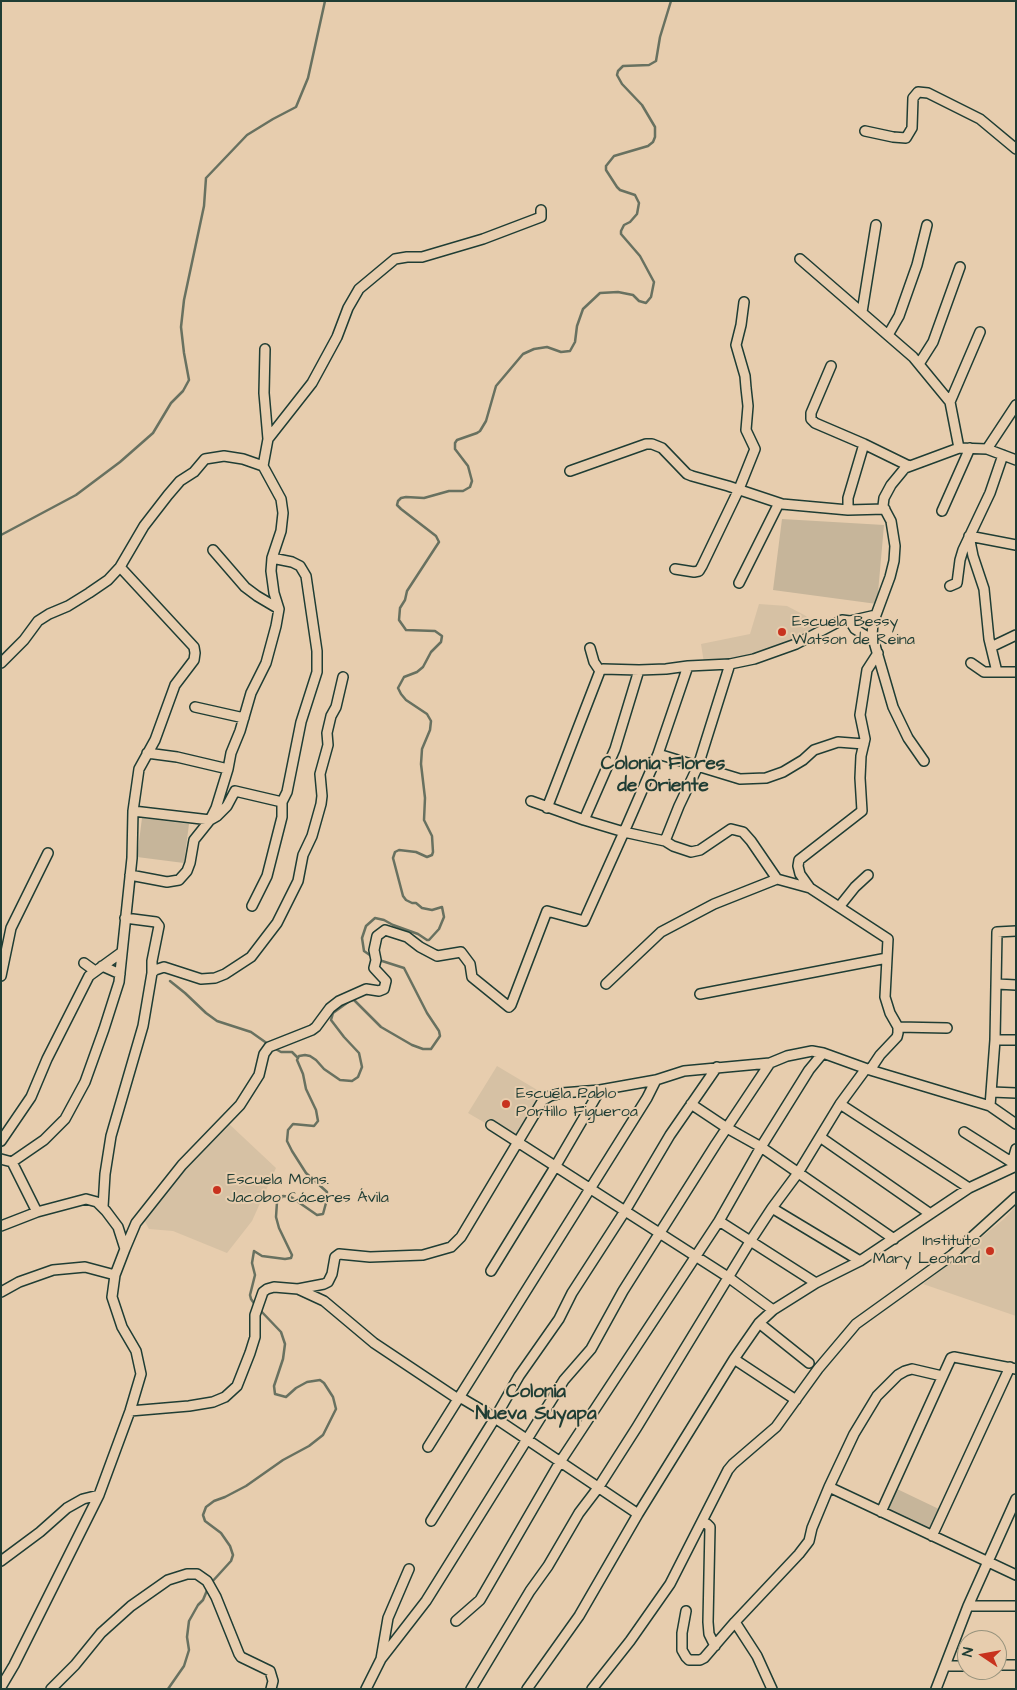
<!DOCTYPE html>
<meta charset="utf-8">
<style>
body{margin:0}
#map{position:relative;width:1017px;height:1690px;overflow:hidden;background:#e7cdae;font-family:"Architects Daughter",sans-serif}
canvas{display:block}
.frame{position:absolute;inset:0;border:2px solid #1f3d34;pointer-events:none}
.north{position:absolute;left:957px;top:1630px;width:50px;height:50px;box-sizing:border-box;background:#e7cdae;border:1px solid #97937d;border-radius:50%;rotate:282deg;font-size:14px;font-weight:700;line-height:20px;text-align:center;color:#1f3d34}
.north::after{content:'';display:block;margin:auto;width:18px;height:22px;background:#c8321e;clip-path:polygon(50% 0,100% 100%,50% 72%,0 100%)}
</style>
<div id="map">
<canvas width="1017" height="1690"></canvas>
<div class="frame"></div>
<div class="north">N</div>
</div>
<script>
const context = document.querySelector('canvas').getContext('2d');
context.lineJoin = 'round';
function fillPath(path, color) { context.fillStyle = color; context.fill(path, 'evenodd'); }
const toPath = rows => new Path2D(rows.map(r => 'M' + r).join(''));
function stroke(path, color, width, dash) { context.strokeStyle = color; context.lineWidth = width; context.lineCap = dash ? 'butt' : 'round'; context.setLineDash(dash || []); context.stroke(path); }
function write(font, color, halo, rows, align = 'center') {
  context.font = font + ' "Architects Daughter",sans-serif'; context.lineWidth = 4; context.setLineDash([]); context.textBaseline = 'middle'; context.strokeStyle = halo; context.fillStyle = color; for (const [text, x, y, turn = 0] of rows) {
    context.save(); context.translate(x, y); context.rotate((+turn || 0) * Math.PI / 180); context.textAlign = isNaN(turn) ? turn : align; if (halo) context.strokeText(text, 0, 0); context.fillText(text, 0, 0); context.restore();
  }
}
fillPath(toPath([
 [759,604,787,606,806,616,817,630,784,646,743,659,704,663,701,644,750,634],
 [497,1066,544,1094,516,1141,468,1113],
 [227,1122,276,1168,252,1221,227,1253,173,1231,149,1229,143,1218],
 [1016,1206,1016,1316,923,1284,1004,1219]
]), '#d6c1a4');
fillPath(toPath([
 [782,519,884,525,877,604,773,590],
 [142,818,189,824,184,863,137,857],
 [895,1488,943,1511,933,1531,886,1508]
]), '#c6b59a');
stroke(toPath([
 [1,535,76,495,120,462,153,433,171,403,183,391,189,380,184,353,181,327,184,300,204,206,206,178,247,135,273,119,296,107,308,78,325,1],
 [374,958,364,951,362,938,366,926,375,918,384,920,393,925,418,934,427,940,429,940,439,929,444,917,442,907,432,910,422,908,416,903,412,903,406,900,403,896,393,858,395,852,399,850,416,852,427,857,432,855,433,852,432,836,424,820,425,798,421,764,422,749,430,730,431,721,427,714,406,700,401,694,398,688,404,677,417,672,423,667,431,652,441,642,442,636,435,631,406,630,399,620,400,608,405,600,407,591,439,542,436,536,401,509,397,505,398,501,401,498,406,497,424,498,449,491,463,491,470,487,472,481,468,466,455,449,455,443,457,440,477,433,480,431,486,421,496,386,523,354,534,349,547,347,561,352,570,351,575,342,577,326,583,309,600,293,618,292,633,295,639,301,646,303,651,297,654,282,640,256,621,234,621,231,624,225,630,222,637,214,639,203,635,195,620,190,617,187,606,170,606,166,614,156,648,146,653,142,655,137,655,127,642,105,622,84,617,75,618,71,623,66,649,65,656,61,660,37,671,1],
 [170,981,185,993,206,1013,217,1021,251,1032,268,1044],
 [272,1047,281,1052,292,1052,298,1058],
 [256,1306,251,1299,250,1295,255,1275,252,1263,254,1251,262,1256,285,1259,291,1258,292,1255,279,1228,276,1217,277,1202,283,1196,291,1197,317,1215,323,1214,326,1203,327,1192,306,1173,292,1151,287,1141,288,1130,293,1124,314,1126,318,1121,316,1110,306,1089,303,1074,297,1060,299,1056,305,1055,310,1056,316,1060,324,1069,340,1080,352,1081,358,1077,362,1067,359,1053,344,1037,331,1020,333,1013,351,1000,354,1000,381,1027,412,1045,423,1049,431,1049,440,1036,439,1031,427,1013,404,968,379,960],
 [211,1583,231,1561,233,1555,230,1546,221,1533,205,1521,203,1515,206,1507,214,1501,225,1497,246,1486,283,1460,309,1446,323,1435,336,1409,333,1397,324,1383,320,1380,307,1382,296,1388,286,1397,275,1394,274,1386,283,1359,285,1344,281,1332,260,1310],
 [168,1689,184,1666,189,1650,187,1637,189,1621,198,1605,203,1600,208,1588]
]), '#687160', 2.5);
const minor = toPath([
 [865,131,893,137,906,138,912,128,913,98,918,92,928,93,980,119,1016,149],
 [800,259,913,357,950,402,959,448],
 [862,312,876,225],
 [888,335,899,316,917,265,927,225],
 [919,364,933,342,960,267],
 [831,366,811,413,811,419,815,423,864,444,909,466],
 [950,402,980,332],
 [268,439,312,383,337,337,348,308,359,289,395,259,407,257,422,257,483,239,541,217,541,210],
 [987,449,1016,405],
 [263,466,268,439,264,393,265,349],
 [570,471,646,444,652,444,662,448,687,474,692,476,728,486,782,504,848,510,885,509],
 [848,510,848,498,864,444],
 [942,511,970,448],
 [213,550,245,587,257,596,279,609],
 [675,569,694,572,699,571,702,566,739,489,755,449,746,430,748,406,746,388,745,376,736,345,741,325,744,302],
 [739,583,779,503],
 [950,586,957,583,960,560,963,550,990,493,1003,455],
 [850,621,855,629,874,641],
 [991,647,1016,635],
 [590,648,594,662,600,671],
 [1,663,24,640,38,621,49,614,68,606,89,593,108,580,120,567,144,526,168,495,180,481,194,472,205,459,224,456,243,459,263,466,281,499,283,513,281,531,272,558,271,571,274,593,279,609,276,626,266,663,251,693,240,731,231,753,228,769,216,808,210,820,194,840,190,863,187,871,179,880,167,882,130,875],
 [971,663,984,672,1016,672],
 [600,671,603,669,639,670,666,669,688,666,730,664,754,659,796,644,842,620,850,621,876,615],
 [997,672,989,639,984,589,973,556,969,536,1016,545],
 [195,707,244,718],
 [147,753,177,757,228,769],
 [658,754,740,779,766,778,783,772,803,760,814,750,838,742,864,744],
 [924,761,908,738,893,707,872,635,873,623,890,577,894,561,895,546,891,521,883,506,884,498,891,485,905,468,959,448,987,449,1016,460],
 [531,801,584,820,624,832,658,754,688,666],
 [547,808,600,671],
 [133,811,210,820,217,816,227,806,235,791,282,802],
 [584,820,615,749,639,670],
 [665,841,679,806,698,766,730,664],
 [252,906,267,876,282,817,282,802,287,792,301,722,317,672,317,651,306,576,300,566,292,562,272,558],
 [839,907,855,887,868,875],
 [125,918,156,922,159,926,152,961,152,973],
 [84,963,95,971],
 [102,966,120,974],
 [1,976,11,928,48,853],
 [606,984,661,932,714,904,777,879,810,888],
 [997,984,1016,985],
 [700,994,887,958],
 [898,1027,947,1028],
 [995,1040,1016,1040],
 [870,1070,880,1055,897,1037,898,1033,898,1027,890,1013,885,997,888,939,810,888,800,874,798,866,799,860,862,811,860,778,861,756,865,739,860,715,867,670,878,653],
 [992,1092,1016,1093],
 [691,1104,727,1128,761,1147,894,1239],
 [840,1104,969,1188],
 [990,1106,995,1040,997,932,1016,931],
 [491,1125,728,1277,773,1310],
 [964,1132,1016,1165],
 [820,1137,929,1213],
 [1,1141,31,1097,47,1059,89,976,122,952],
 [1,1159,12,1162,37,1212],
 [12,1162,44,1140,65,1119,85,1082,104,1029,119,982,132,858,133,811,139,769,155,740,175,685,194,660,195,653,194,647,120,567],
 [1012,1163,1016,1149],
 [103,1207,105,1174,111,1136,143,1026,152,973,155,970,164,967,201,979,215,978,225,974,251,957,277,923,298,881,303,855,312,836,321,804,322,796,320,774,328,745,327,733,331,716,336,707,343,677],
 [772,1208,860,1261],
 [719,1221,816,1283],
 [1,1226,37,1212,86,1199,97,1202,106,1211,118,1227,125,1249,115,1275,112,1297,122,1327,136,1351,141,1374,130,1411,99,1495,14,1665,1,1687],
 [125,1249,136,1223,155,1199,182,1165,240,1105,259,1075,264,1054,269,1047,312,1030,316,1027,330,1008,339,1001,366,989,379,991,384,989,386,981,374,968,376,960,374,950,377,936,385,930,407,937,420,947,437,956,461,952,470,964,472,977,509,1007,511,1005,547,911,584,921,624,832,665,841,673,846,691,852,700,850,731,829,743,832,751,841,777,879],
 [491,1271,555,1167,600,1090],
 [298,1289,324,1284,328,1282,332,1274,335,1257,339,1254,370,1257,423,1255,451,1247,461,1237,543,1100,550,1096,562,1093,600,1090,656,1080,684,1071,770,1063,787,1056,812,1051,823,1053,870,1070,990,1106,1016,1124],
 [1,1292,19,1282,53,1270,85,1267,115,1275],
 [759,1323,809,1363],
 [734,1359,796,1400],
 [130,1411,189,1406,213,1402,225,1397,237,1386,250,1353,255,1337,255,1315,263,1292,267,1289,274,1287,298,1289,324,1301,374,1343,455,1397,463,1399,495,1418,638,1514],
 [428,1447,647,1098,656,1080],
 [829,1487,1016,1575],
 [881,1512,951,1358,954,1357,1016,1369],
 [431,1521,495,1418,519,1376,559,1319,572,1293,625,1211,670,1135,717,1067],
 [702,1522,707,1524,710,1527,708,1622,709,1634,715,1646],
 [932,1536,1010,1367],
 [1,1561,40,1532,67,1508,83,1499,99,1495],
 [968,1606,1016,1606],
 [686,1611,682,1633,682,1650,686,1657,689,1660,700,1660,704,1658,735,1622,799,1554,809,1541,812,1528,829,1487,854,1434,877,1396,898,1375,905,1371,912,1369,942,1376],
 [456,1621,480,1600,560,1462,719,1221,761,1147,809,1070,823,1053],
 [735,1622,757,1656,772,1689],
 [381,1659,388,1618,409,1569],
 [997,1665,1016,1665],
 [945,1666,967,1666],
 [51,1689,75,1665,101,1633,131,1606,168,1580,187,1574,197,1574,207,1581,216,1597,239,1654,241,1657,270,1671,273,1681,271,1689],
 [366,1689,381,1659,426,1601,564,1380,591,1349,623,1291,716,1144,770,1063],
 [471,1689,530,1591,548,1566,579,1513,598,1488,637,1427,751,1240,772,1208,798,1173,840,1104,865,1070,861,1067],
 [527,1689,579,1616,638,1514,734,1359,759,1323,773,1310,816,1283,860,1261,969,1188,1016,1166],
 [592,1689,630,1641,670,1584,728,1470,733,1464,776,1427,818,1369,856,1324,952,1255,1016,1197],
 [936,1689,968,1606,1016,1499]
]);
stroke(minor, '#1f3d34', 12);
stroke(minor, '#e7cdae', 9);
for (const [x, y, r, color] of [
 [782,632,5,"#c8321e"],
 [506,1104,5,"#c8321e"],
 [217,1190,5,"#c8321e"],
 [990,1251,5,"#c8321e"]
]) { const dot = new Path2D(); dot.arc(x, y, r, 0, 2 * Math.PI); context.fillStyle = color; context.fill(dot); stroke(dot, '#e7cdae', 2); }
write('16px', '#1f3d34', '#e7cdae', [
 ["Escuela Bessy",792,623],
 ["Watson de Reina",792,641],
 ["Escuela Pablo",516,1095],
 ["Portillo Figueroa",516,1113],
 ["Escuela Mons.",227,1181],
 ["Jacobo Cáceres Ávila",227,1199],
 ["Instituto",980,1242,"right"],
 ["Mary Leonard",980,1260,"right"]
], 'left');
write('bold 19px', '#1f3d34', '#e7cdae', [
 ["Colonia Flores",663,765],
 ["de Oriente",663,787],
 ["Colonia",536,1393],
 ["Nueva Suyapa",536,1415]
]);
</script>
